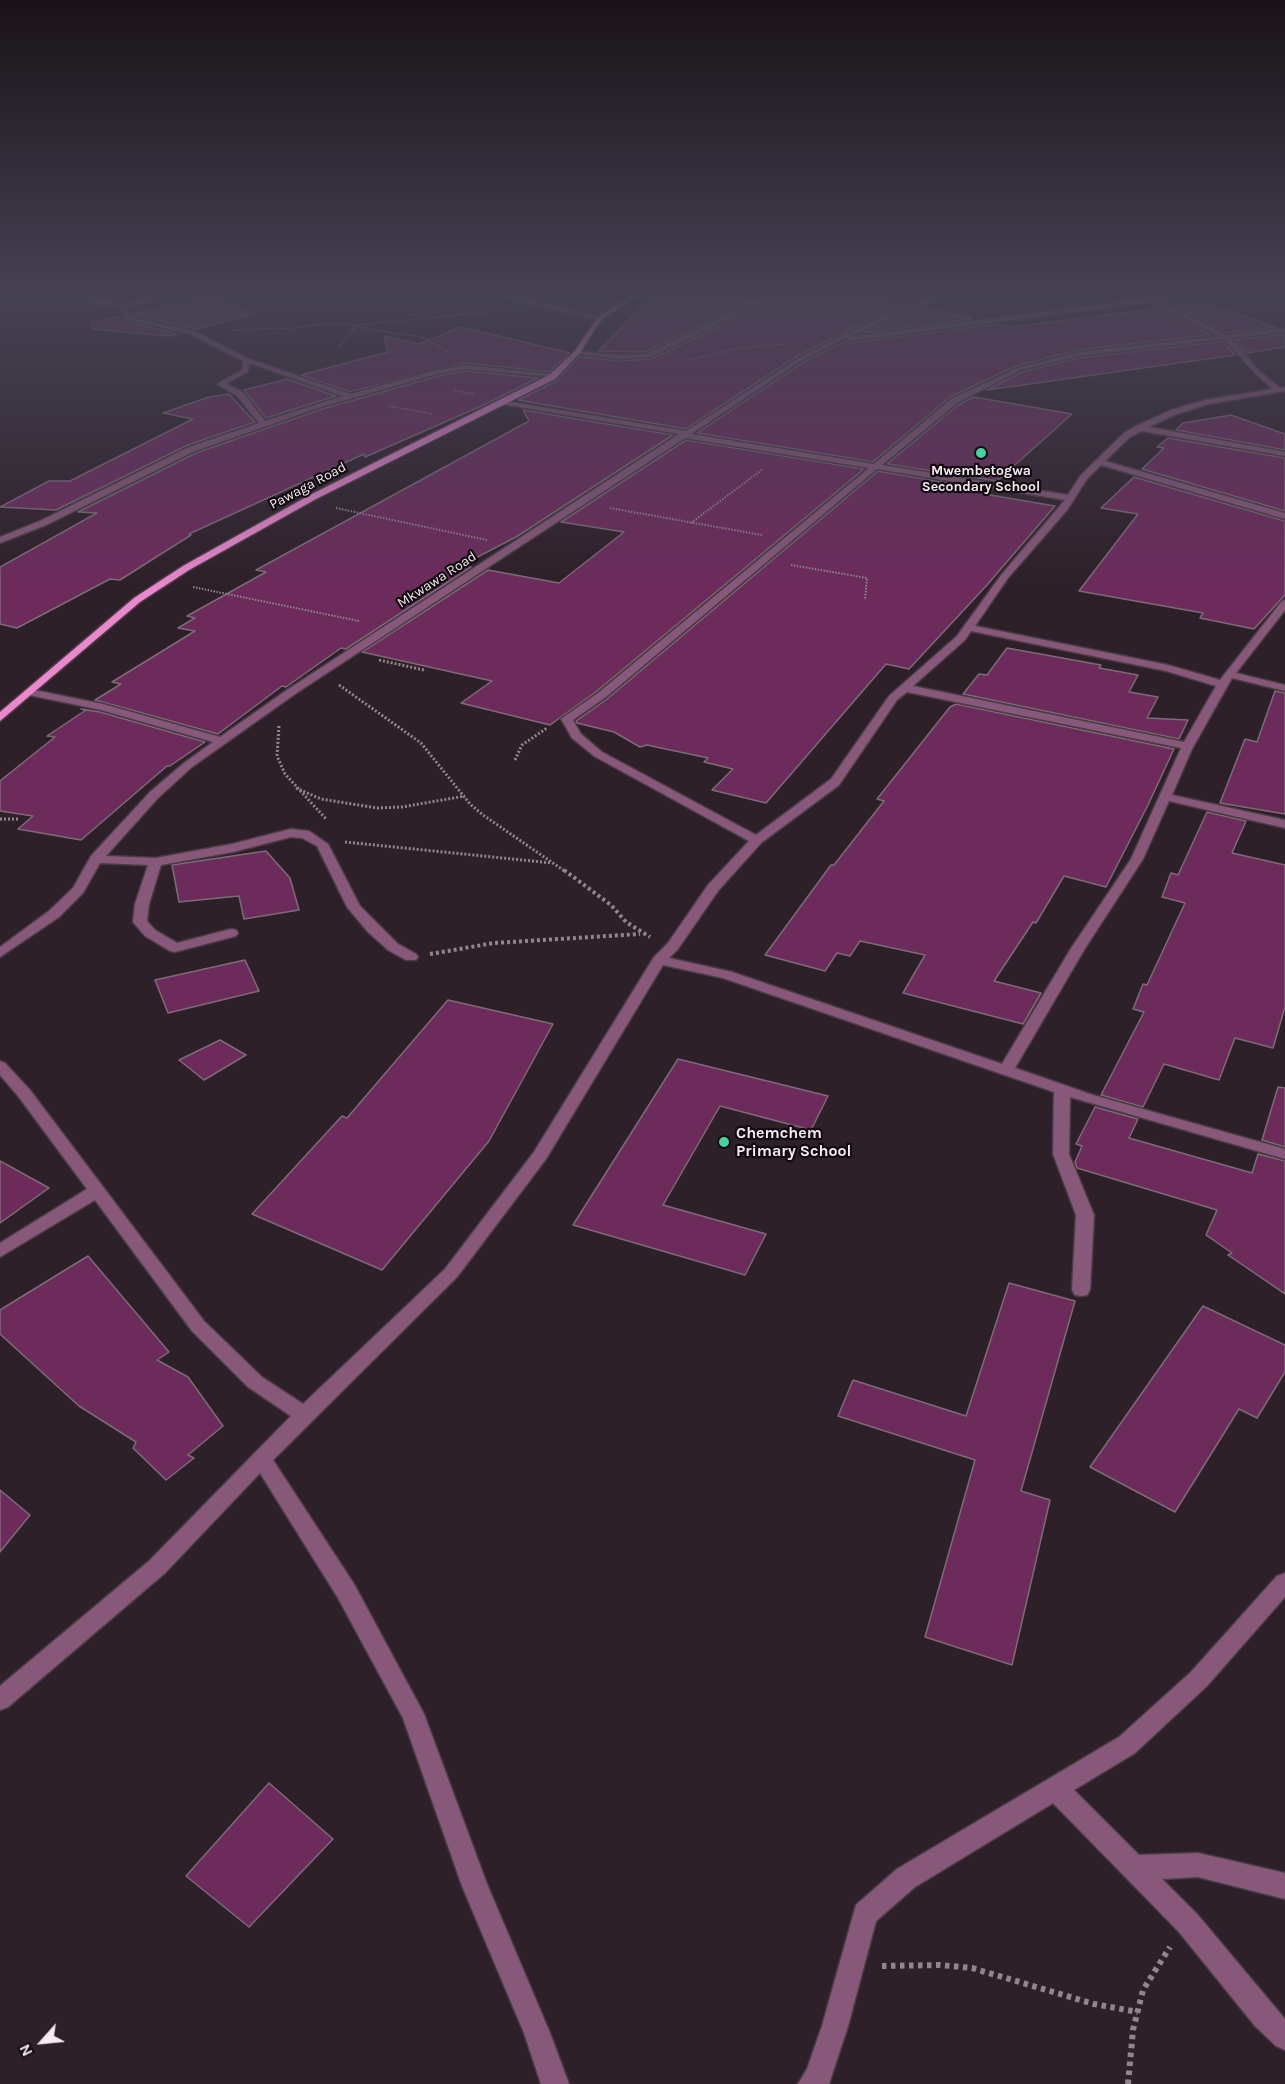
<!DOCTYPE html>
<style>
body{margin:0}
#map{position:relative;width:1285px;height:2084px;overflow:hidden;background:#2e2029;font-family:Karla,sans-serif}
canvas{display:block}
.north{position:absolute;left:12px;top:2012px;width:60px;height:60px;-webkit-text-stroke:4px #120c10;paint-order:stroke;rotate:243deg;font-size:16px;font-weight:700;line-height:24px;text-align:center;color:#f5ebf1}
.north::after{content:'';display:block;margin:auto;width:21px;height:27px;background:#f5ebf1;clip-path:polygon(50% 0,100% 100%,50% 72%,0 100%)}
</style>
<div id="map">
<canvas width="1285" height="2084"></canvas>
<div class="north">N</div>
</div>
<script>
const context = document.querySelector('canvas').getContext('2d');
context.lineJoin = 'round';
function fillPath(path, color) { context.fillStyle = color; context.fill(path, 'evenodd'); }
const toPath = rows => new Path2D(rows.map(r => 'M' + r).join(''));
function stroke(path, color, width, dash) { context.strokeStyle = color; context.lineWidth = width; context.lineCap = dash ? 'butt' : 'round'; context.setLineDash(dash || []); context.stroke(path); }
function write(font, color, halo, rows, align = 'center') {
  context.font = font + ' Karla,sans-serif'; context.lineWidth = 4.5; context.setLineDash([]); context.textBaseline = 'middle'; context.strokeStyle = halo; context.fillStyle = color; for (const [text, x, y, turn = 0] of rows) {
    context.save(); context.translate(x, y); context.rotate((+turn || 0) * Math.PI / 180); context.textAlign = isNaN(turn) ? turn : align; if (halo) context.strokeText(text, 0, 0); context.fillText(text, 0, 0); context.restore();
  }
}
const building = toPath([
 [214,296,255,314,195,329,132,314,214,296],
 [653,296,706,296,752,300,646,352,598,351,653,296],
 [773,296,870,296,908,304,858,325,796,357,686,429,518,400,556,381,580,356,617,361,651,359,731,321,773,296],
 [1202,303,1276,327,1227,333,1177,306,1202,303],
 [922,307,973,319,863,333,922,307],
 [1161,308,1211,335,1078,350,1016,366,950,397,873,462,697,433,802,363,846,341,849,343,998,324,1011,327,1161,308],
 [122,316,128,322,178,334,169,336,92,329,92,322,122,316],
 [461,327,570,353,549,372,465,363,350,392,301,375,388,352,384,336,419,344,461,327],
 [1285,334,1285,347,1247,353,1235,340,1285,334],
 [1223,341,1235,355,987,390,1022,372,1079,358,1223,341],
 [465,371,538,378,486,404,365,457,364,454,189,534,191,535,120,580,110,579,17,628,0,624,0,567,97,513,78,512,196,453,322,409,438,376,465,371],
 [287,379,336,396,266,418,244,390,287,379],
 [229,394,255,422,188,445,56,510,0,507,49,481,70,481,193,419,163,413,209,397,229,394],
 [974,397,1072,414,997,481,887,464,958,405,974,397],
 [523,410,673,435,516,537,462,565,471,567,346,649,341,648,286,687,282,686,218,734,95,700,121,684,112,682,195,631,178,628,195,618,187,616,266,572,256,570,529,421,523,410],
 [1231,415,1285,434,1285,450,1176,430,1183,423,1231,415],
 [1168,438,1285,458,1285,511,1142,469,1164,448,1157,447,1168,438],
 [686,440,864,469,597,691,550,725,461,703,492,681,362,652,488,570,559,583,624,532,561,522,686,440],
 [878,471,988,490,984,494,1055,506,987,585,909,669,886,664,766,803,712,790,733,769,704,762,708,758,647,745,640,747,614,732,577,723,576,721,607,699,878,471],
 [1134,477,1285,521,1285,595,1254,629,1200,618,1203,613,1079,591,1138,514,1101,508,1134,477],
 [1007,648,1101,665,1099,668,1138,675,1129,692,1158,697,1147,718,1188,720,1179,739,963,694,979,674,987,675,1007,648],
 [1275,691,1285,693,1285,814,1220,803,1245,739,1257,742,1275,691],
 [956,704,1174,749,1148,805,1106,887,1064,876,1036,923,1033,922,994,981,1041,993,1023,1024,903,993,925,955,860,941,850,956,837,953,825,971,765,955,831,865,834,865,884,801,877,799,950,707,956,704],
 [81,709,100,712,205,742,170,766,167,766,81,840,18,829,33,816,0,811,0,781,55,737,47,736,86,710,81,709],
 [1207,812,1246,821,1232,853,1285,865,1285,1007,1273,1048,1235,1038,1219,1080,1164,1064,1143,1107,1101,1095,1144,1012,1133,1009,1143,984,1147,985,1185,903,1162,897,1171,873,1178,875,1207,812],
 [266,851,290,878,299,910,244,919,239,896,179,902,172,865,266,851],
 [245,960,259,991,168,1013,155,980,245,960],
 [448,1000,553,1024,489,1141,382,1270,252,1214,342,1116,347,1118,448,1000],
 [220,1040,246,1055,204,1080,179,1060,220,1040],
 [678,1059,828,1096,811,1130,720,1106,663,1205,766,1234,745,1275,573,1225,678,1059],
 [1278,1087,1285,1088,1285,1147,1262,1140,1278,1087],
 [1095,1107,1138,1119,1129,1138,1252,1173,1258,1154,1285,1161,1285,1294,1228,1255,1232,1253,1206,1235,1217,1210,1077,1168,1075,1162,1082,1146,1076,1144,1095,1107],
 [0,1161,49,1188,0,1223,0,1161],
 [88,1256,169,1352,157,1360,188,1377,223,1426,188,1455,194,1458,166,1480,133,1448,136,1442,79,1406,0,1334,0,1310,88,1256],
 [1009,1283,1075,1301,1021,1491,1050,1500,1012,1665,925,1637,975,1460,838,1416,853,1380,966,1416,1009,1283],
 [1203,1306,1285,1345,1285,1372,1257,1418,1239,1409,1175,1512,1090,1467,1203,1306],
 [0,1490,30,1515,0,1552,0,1490],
 [269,1783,333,1839,249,1927,186,1876,269,1783]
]);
fillPath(building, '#6d2b5c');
stroke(building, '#7c6c77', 1.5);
const minor = toPath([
 [86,296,92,296,96,300,121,304,184,296,124,307,125,310,133,318,194,331,249,359,350,394,434,371,465,365,559,375,555,377,465,369,437,374,321,407,195,451,46,525,0,543,0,537,40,521,189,447,259,423,237,396,217,384,242,370,243,361,190,334,129,320,118,307,92,303,86,296],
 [250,363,343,396,265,421,243,392,226,384,247,372,250,363],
 [496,296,507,296,603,318,600,320,496,296],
 [764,296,771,296,730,319,650,357,617,359,574,353,577,351,617,355,647,354,764,296],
 [934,296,942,296,848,337,1168,296,1185,296,1161,301,1227,335,1285,328,1285,332,1231,338,1259,371,1280,388,1285,387,1285,391,1209,404,1177,414,1149,427,1285,452,1285,456,1142,431,1130,437,1105,461,1285,513,1285,519,1101,465,1087,479,1067,510,1008,578,975,626,1168,665,1220,680,1282,601,1285,600,1285,610,1236,673,1285,685,1285,691,1232,678,1192,749,1172,795,1285,820,1285,828,1169,801,1143,859,1084,950,1015,1068,1093,1095,1285,1149,1285,1159,1070,1097,1069,1154,1094,1215,1090,1290,1087,1295,1081,1296,1075,1295,1072,1290,1076,1215,1053,1154,1054,1092,723,978,663,965,546,1159,457,1277,273,1460,354,1584,424,1714,487,1884,550,2033,569,2084,541,2084,524,2033,462,1886,403,1718,338,1598,260,1473,165,1573,8,1707,0,1710,0,1686,149,1561,291,1416,248,1387,192,1331,95,1200,0,1257,0,1243,87,1189,18,1096,0,1075,0,1061,5,1063,30,1090,204,1321,262,1377,303,1404,445,1269,534,1152,654,957,668,943,708,885,749,841,594,756,572,738,561,719,598,693,869,468,685,438,295,694,192,767,158,798,106,856,156,858,232,844,291,829,309,831,328,844,360,906,398,944,416,954,418,957,416,960,406,960,388,950,368,932,347,907,317,846,302,838,291,837,233,852,161,865,149,904,147,921,155,930,177,943,231,929,236,930,238,933,236,936,175,952,170,951,145,936,133,922,135,904,148,865,100,863,83,893,59,917,0,957,0,947,49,911,73,888,91,856,150,792,184,763,213,742,101,710,29,695,24,692,29,689,103,704,220,737,287,690,679,434,502,404,499,400,686,431,797,359,859,327,934,296],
 [1153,302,1219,336,1079,352,1017,368,951,399,874,464,691,434,801,361,846,338,849,341,1153,302],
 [1224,339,1255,373,1273,389,1205,400,1171,410,1136,426,1124,433,1081,475,1068,495,882,465,957,403,1021,370,1079,356,1224,339],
 [877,469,1065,500,1002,574,957,636,889,696,831,779,756,835,602,752,581,734,573,720,606,697,877,469],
 [971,631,1166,671,1216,686,1184,742,913,686,965,640,971,631],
 [907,692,1181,748,1131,859,1070,950,1002,1064,732,972,669,958,678,949,718,891,761,843,839,785,897,700,907,692],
 [1285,1573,1285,1597,1207,1686,1135,1753,1074,1790,1139,1855,1198,1853,1285,1873,1285,1899,1198,1877,1162,1879,1197,1914,1285,2019,1285,2050,1276,2046,1255,2026,1179,1932,1053,1803,915,1887,876,1921,848,2026,829,2084,798,2084,807,2069,822,2026,856,1905,897,1869,1119,1737,1191,1672,1277,1576,1285,1573]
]);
const major = toPath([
 [631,296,638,296,602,319,579,354,555,379,316,499,189,570,140,602,0,721,0,712,134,598,183,566,310,495,549,375,574,352,598,317,631,296]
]);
stroke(minor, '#4a3c45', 3);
stroke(major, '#4a3c45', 3);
stroke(toPath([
 [0,298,72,302],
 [352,326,424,338,448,351],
 [232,330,293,328,327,323,359,325,490,312],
 [339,347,355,328],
 [688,360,741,348,787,344],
 [454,390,473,394],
 [389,406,432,414]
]), '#92868e', 1.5, [1.5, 1.5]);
stroke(toPath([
 [336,508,487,540],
 [610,508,762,535],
 [691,523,763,469],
 [791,565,867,578,865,600],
 [193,587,359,621]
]), '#92868e', 2, [1.5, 1.5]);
stroke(toPath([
 [379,660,424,670],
 [339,685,421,743,470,804,483,815,566,872],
 [279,726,277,756,285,774,327,820],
 [515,760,522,745,547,728],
 [296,788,321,799,377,808,402,807,465,796],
 [0,819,20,819],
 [345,842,552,863]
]), '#92868e', 3, [2, 2]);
stroke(toPath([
 [564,870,611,905,626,922,650,937],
 [430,954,494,943,640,934]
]), '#92868e', 4, [3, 3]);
stroke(toPath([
 [882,1966,940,1965,972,1968,1094,2004,1138,2012],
 [1128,2084,1133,2030,1143,1990,1170,1947]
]), '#92868e', 6, [4.5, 4.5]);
fillPath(minor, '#875879');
fillPath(major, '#ea87cd');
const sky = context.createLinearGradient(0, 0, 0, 588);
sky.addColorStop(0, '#191217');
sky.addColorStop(0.5, '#464254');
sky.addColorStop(1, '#46425400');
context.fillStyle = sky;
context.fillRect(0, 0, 1285, 588);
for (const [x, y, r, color] of [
 [981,453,6,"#43d4a0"],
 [724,1142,6,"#43d4a0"]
]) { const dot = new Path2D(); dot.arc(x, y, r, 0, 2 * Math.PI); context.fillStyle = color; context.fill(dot); stroke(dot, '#120c10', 2); }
write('bold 14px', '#f5ebf1', '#120c10', [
 ["Mwembetogwa",981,471],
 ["Secondary School",981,487]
]);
write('14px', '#f5ebf1', '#120c10', [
 ["Pawaga Road",308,486,-28],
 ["Mkwawa Road",437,580,-33]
]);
write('bold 16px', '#f5ebf1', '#120c10', [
 ["Chemchem",736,1133],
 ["Primary School",736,1151]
], 'left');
</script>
